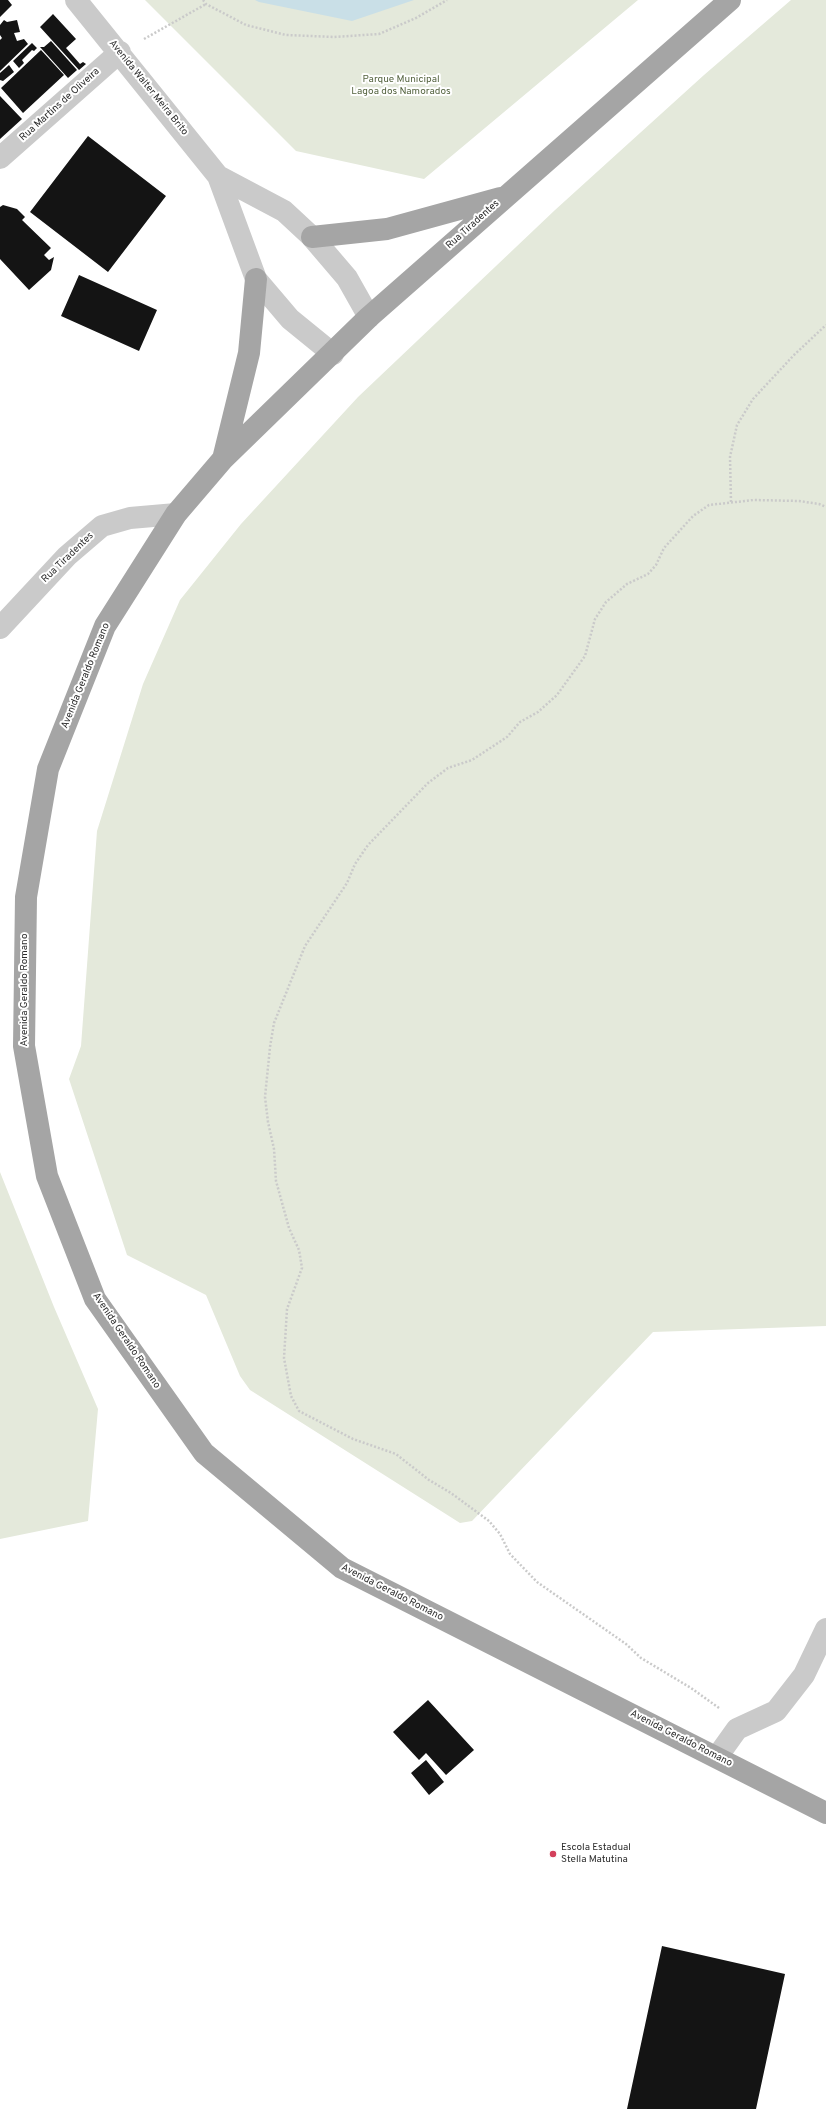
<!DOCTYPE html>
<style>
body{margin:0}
canvas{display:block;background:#fff}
</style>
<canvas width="826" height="2109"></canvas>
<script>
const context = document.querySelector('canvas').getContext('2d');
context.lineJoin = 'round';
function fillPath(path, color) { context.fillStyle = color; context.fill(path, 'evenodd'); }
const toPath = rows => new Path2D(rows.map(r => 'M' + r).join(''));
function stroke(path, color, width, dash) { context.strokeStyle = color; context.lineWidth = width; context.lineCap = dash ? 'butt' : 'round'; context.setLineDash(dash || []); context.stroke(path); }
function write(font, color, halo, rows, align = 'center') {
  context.font = font + ' Overpass,sans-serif'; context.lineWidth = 4; context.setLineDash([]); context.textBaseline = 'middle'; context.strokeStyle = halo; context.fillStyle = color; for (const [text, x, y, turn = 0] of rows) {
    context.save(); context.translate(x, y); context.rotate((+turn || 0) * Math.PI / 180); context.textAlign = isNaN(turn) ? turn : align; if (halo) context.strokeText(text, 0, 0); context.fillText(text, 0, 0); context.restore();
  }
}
fillPath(toPath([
 [145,0,638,0,424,179,296,151],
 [791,0,826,0,826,1326,653,1332,472,1521,460,1523,250,1390,240,1376,206,1295,127,1255,69,1079,81,1046,97,831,143,684,180,600,241,524,358,397,555,210,704,75],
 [0,1172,54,1307,98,1409,88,1521,0,1539]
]), '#e4e9db');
fillPath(toPath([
 [255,0,414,0,352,21,259,2]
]), '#c9dfe7');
fillPath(toPath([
 [0,0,8,0,12,5,0,17],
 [53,14,76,39,66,48,80,64,83,62,86,64,79,70,40,27],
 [4,20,7,22,17,20,20,32,14,33,17,41,24,39,28,44,0,71,0,40,2,38,0,35,0,25],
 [51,41,77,70,68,78,40,47,44,47],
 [32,43,37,48,34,51,32,50,22,60,24,63,19,68,13,61],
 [41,50,64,75,23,113,1,88],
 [9,65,14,72,3,81,0,80,0,73],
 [0,96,22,119,0,139],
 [88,136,166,196,108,272,30,212],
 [3,205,17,209,25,217,22,220,51,248,44,255,49,260,54,257,51,270,29,290,0,259,0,207],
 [79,275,157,310,139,351,61,316],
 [428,1700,474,1750,446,1775,426,1753,419,1760,393,1732],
 [426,1760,444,1782,429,1795,411,1773],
 [662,1946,785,1974,756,2109,627,2109]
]), '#141414');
stroke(toPath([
 [203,0,206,4,246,25,286,35,334,37,379,34,416,18,447,0],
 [144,39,206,4],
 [731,502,730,457,737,425,753,399,794,355,826,325],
 [719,1708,691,1688,641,1658,626,1644,537,1582,510,1554,500,1534,489,1521,451,1493,429,1480,396,1454,353,1439,299,1411,291,1396,284,1358,287,1309,302,1268,299,1250,289,1228,276,1181,274,1149,268,1122,265,1097,270,1047,274,1023,305,946,347,883,355,864,368,845,428,783,448,768,472,760,507,737,520,722,538,712,557,695,585,656,595,619,606,602,627,584,648,574,656,565,664,548,693,516,709,505,754,500,799,501,819,504,826,507]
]), '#cacaca', 2.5, [2, 2]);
stroke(toPath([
 [76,0,218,176,256,279,290,319,333,354],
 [0,158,120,52],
 [218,176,284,211,312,237,347,278,369,317],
 [0,628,67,556,102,526,130,518,176,514],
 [717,1757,737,1729,776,1711,804,1675,826,1629]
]), '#cacaca', 22);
stroke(toPath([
 [730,0,369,317,223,459,176,514,105,626,48,769,26,897,24,1046,47,1176,95,1299,204,1453,342,1568,826,1813],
 [312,237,387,229,500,198],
 [223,459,249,353,256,279]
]), '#a5a5a5', 22);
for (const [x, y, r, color] of [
 [553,1854,4,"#d33f5b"]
]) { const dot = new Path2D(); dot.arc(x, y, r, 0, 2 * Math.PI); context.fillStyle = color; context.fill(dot); stroke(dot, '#fff', 1.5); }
write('10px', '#54633f', '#fff', [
 ["Parque Municipal",401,80],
 ["Lagoa dos Namorados",401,92]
]);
write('10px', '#2d2d2d', '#fff', [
 ["Avenida Walter Meira Brito",148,88,51],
 ["Rua Martins de Oliveira",60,105,-42],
 ["Rua Tiradentes",473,225,-42],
 ["Rua Tiradentes",68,558,-44],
 ["Avenida Geraldo Romano",86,676,-68],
 ["Avenida Geraldo Romano",25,990,-90],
 ["Avenida Geraldo Romano",126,1341,56],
 ["Avenida Geraldo Romano",392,1593,27],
 ["Avenida Geraldo Romano",681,1739,27]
]);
write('10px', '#2d2d2d', '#fff', [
 ["Escola Estadual",561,1848],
 ["Stella Matutina",561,1860]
], 'left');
</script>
